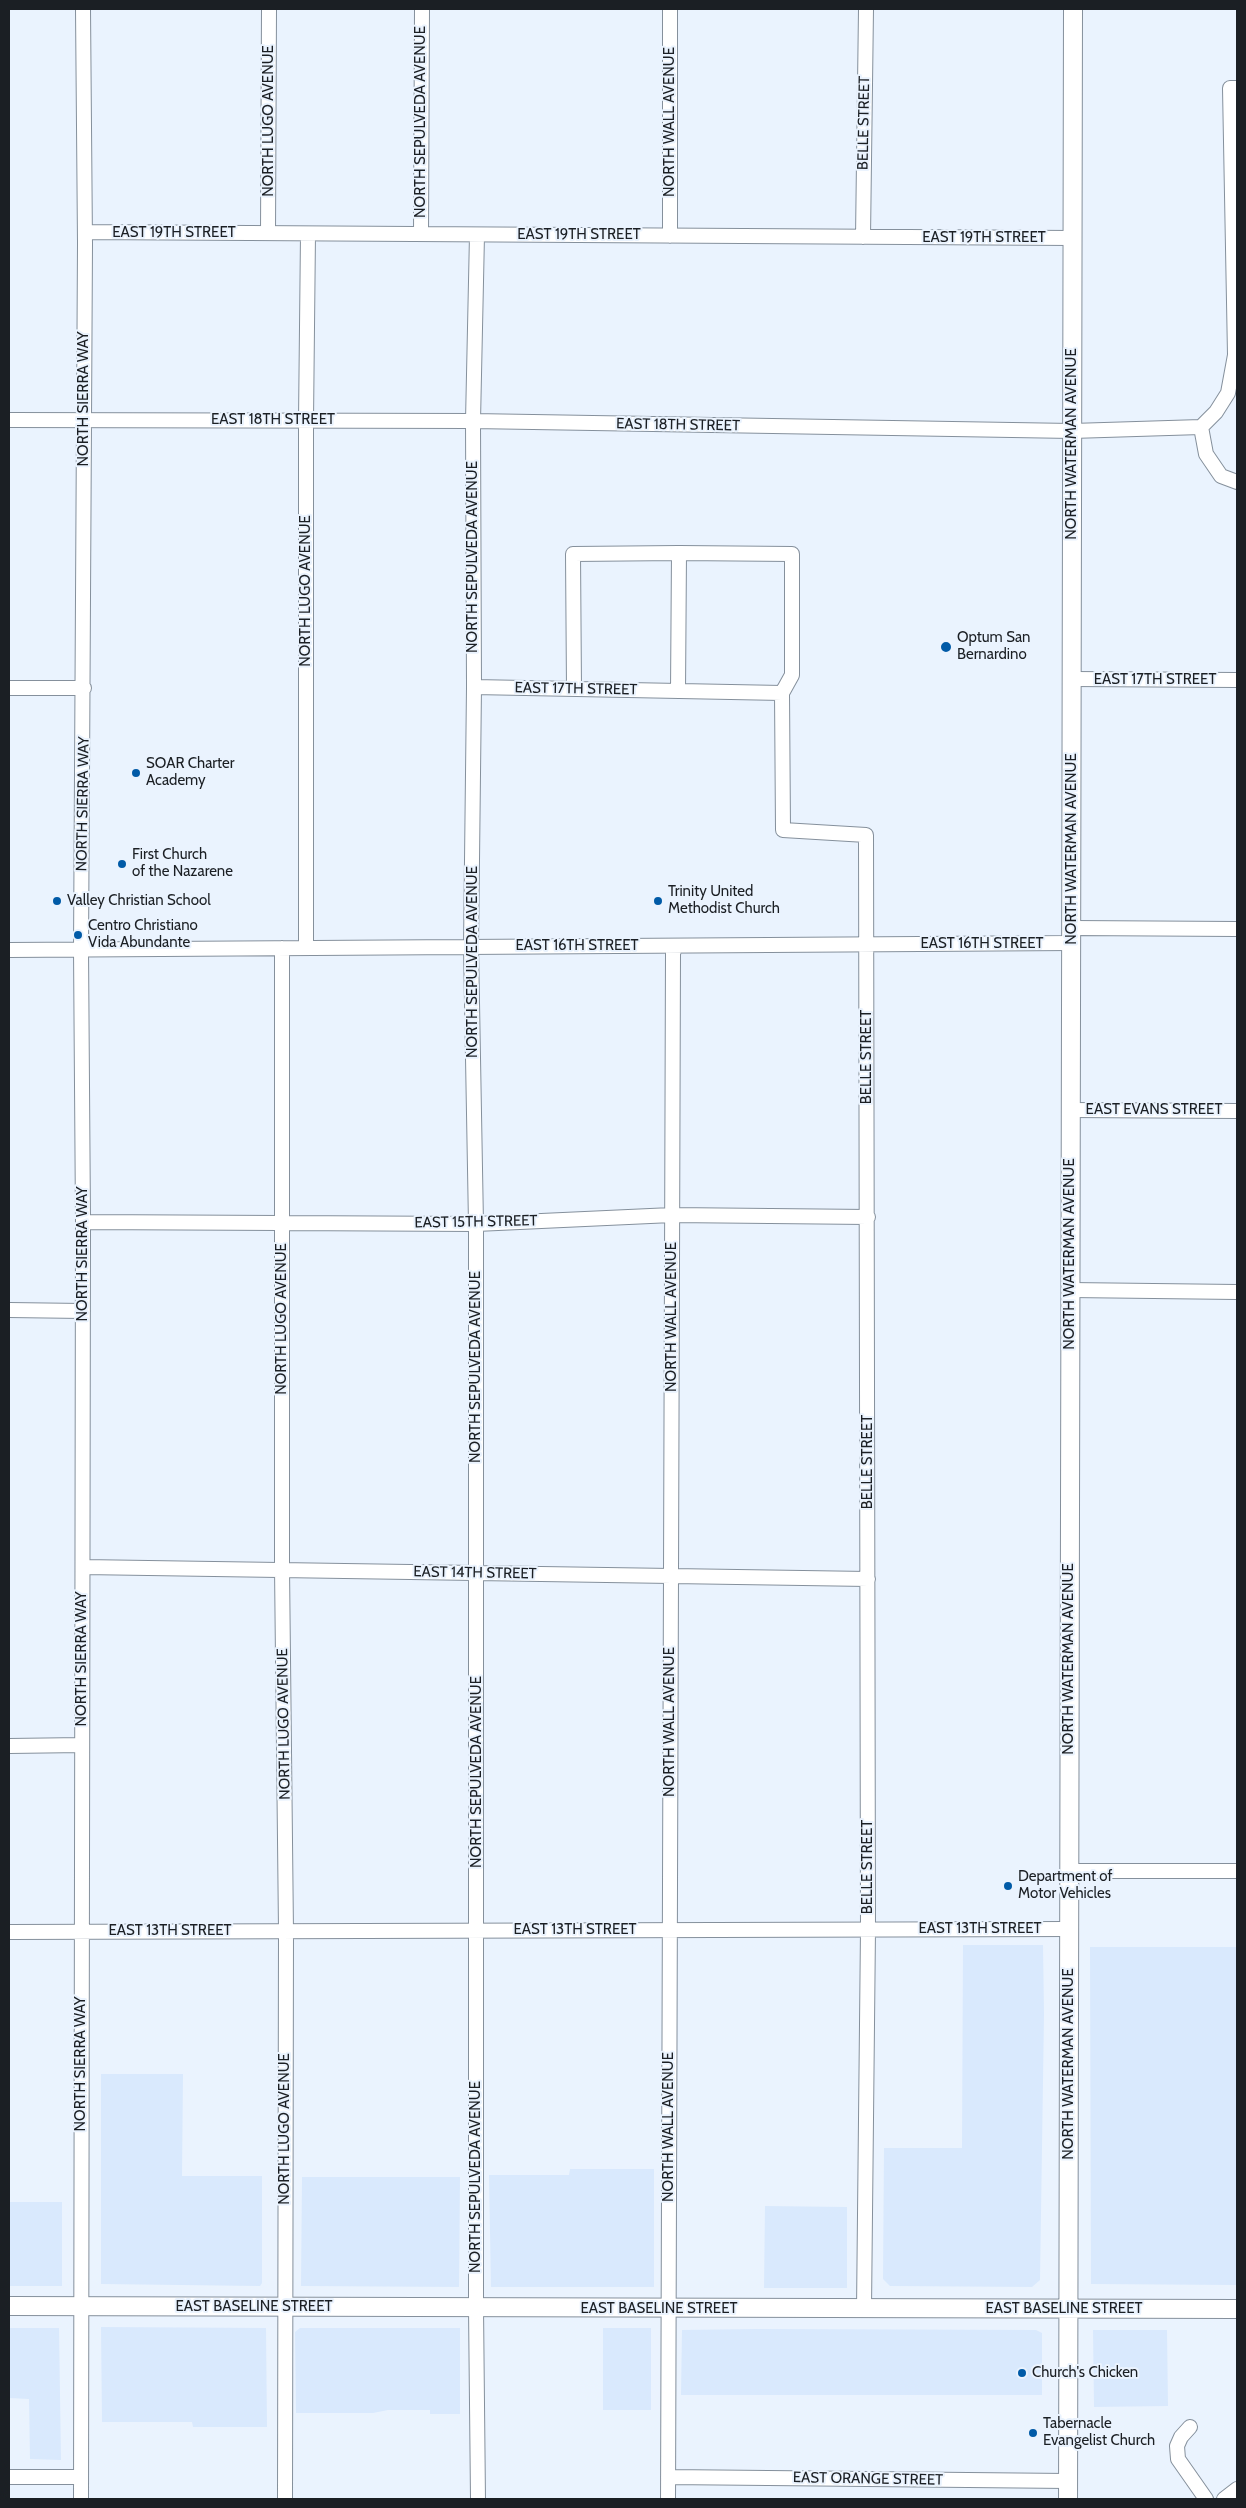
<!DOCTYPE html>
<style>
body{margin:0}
#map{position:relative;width:1246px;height:2508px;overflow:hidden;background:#eaf3fe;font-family:Cabin,sans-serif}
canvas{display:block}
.frame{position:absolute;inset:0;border:10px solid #1b1f24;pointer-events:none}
</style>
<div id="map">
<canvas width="1246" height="2508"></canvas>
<div class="frame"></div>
</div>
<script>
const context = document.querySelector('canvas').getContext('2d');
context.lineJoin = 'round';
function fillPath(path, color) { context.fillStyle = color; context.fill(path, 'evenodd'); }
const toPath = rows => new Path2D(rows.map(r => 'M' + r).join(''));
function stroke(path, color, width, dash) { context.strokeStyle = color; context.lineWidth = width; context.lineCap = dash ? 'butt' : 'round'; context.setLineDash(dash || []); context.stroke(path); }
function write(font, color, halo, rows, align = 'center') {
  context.font = font + ' Cabin,sans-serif'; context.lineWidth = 4; context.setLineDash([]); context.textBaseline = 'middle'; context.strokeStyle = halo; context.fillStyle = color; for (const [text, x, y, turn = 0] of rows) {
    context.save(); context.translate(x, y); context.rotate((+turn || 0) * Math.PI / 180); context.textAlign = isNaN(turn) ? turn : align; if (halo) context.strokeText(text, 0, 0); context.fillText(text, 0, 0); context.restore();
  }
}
fillPath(toPath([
 [963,1945,1043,1945,1044,2014,1040,2280,1032,2287,890,2286,883,2279,884,2148,962,2148],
 [1090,1947,1237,1947,1237,2285,1091,2284],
 [101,2074,183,2074,182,2176,262,2176,262,2283,260,2286,101,2284],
 [570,2169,654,2169,654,2287,491,2287,489,2175,569,2175],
 [302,2177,460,2177,459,2287,301,2286],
 [9,2202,62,2202,62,2286,9,2286],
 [765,2206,847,2207,847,2288,764,2288],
 [101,2327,266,2328,267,2427,193,2427,192,2422,102,2422],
 [9,2328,59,2328,61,2460,30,2459,29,2399,9,2398],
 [300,2328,460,2328,460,2414,430,2414,430,2410,388,2410,373,2413,296,2413,295,2332],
 [603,2328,651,2328,651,2410,603,2410],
 [756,2329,1036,2330,1042,2333,1042,2395,681,2395,682,2330],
 [1093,2330,1167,2330,1168,2406,1094,2407]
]), '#d9e9fd');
const minor = toPath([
 [85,232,1072,238],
 [268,233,269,9],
 [421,234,422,9],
 [477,235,473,421,474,687,471,947,476,1224,476,2308,478,2499],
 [670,236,670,9],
 [863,237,866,9],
 [9,420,473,421,1072,431,1201,427,1206,454,1221,476,1237,482],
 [1201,427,1216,412,1228,393,1235,355,1230,88,1237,88],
 [679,553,792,554,792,675,782,693],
 [1072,679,1237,680],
 [474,687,782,693],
 [9,688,84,688],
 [574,689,573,554,679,553,678,691],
 [782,693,783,830,866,835,868,1929,864,2309],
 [1072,928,1237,929],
 [282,948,282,1568,286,1931,285,2499],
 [306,948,306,420,308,234],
 [9,950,1072,943],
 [1071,1110,1237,1111],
 [83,1222,476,1224,672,1215,868,1217],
 [1070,1290,1237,1292],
 [9,1310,83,1311],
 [83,1567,868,1579],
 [9,1746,82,1745],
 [1069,1871,1237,1871],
 [9,1932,1069,1929],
 [1190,2427,1181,2437,1177,2446,1178,2459,1206,2499],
 [9,2477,81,2477],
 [668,2477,1068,2481],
 [81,2499,83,1222,81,949,85,244,83,9],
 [668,2499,673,953,676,946],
 [1224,2499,1237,2489]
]);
const major = toPath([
 [9,2306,1237,2309],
 [1068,2499,1073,9]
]);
stroke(minor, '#85909c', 16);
stroke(major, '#85909c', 20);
stroke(minor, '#fff', 14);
stroke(major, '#fff', 18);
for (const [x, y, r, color] of [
 [946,647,6,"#005aa7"],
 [136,773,5,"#005aa7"],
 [122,864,5,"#005aa7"],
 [57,901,5,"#005aa7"],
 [658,901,5,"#005aa7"],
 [78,935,5,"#005aa7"],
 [1008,1886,5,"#005aa7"],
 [1022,2373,5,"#005aa7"],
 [1033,2433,5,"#005aa7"]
]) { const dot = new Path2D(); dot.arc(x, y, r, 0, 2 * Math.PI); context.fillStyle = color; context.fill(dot); stroke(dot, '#eaf3fe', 2); }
write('15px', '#1b1f24', '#eaf3fe', [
 ["NORTH LUGO AVENUE",269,121,-90],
 ["NORTH SEPULVEDA AVENUE",421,122,-90],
 ["NORTH WALL AVENUE",670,122,-90],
 ["BELLE STREET",864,123,-89],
 ["EAST 19TH STREET",174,233],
 ["EAST 19TH STREET",579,235],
 ["EAST 19TH STREET",984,238],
 ["NORTH SIERRA WAY",84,399,-90],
 ["EAST 18TH STREET",273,420],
 ["EAST 18TH STREET",678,425,1],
 ["NORTH WATERMAN AVENUE",1072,444,-90],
 ["NORTH SEPULVEDA AVENUE",473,557,-90],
 ["NORTH LUGO AVENUE",306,591,-90],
 ["EAST 17TH STREET",1155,680],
 ["EAST 17TH STREET",576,689,1],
 ["NORTH SIERRA WAY",83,804,-89],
 ["NORTH WATERMAN AVENUE",1072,849,-90],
 ["EAST 16TH STREET",982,944],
 ["EAST 16TH STREET",577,946],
 ["NORTH SEPULVEDA AVENUE",473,962,-90],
 ["BELLE STREET",867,1057,-90],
 ["EAST EVANS STREET",1154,1110],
 ["EAST 15TH STREET",476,1222,-1],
 ["NORTH SIERRA WAY",83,1254,-90],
 ["NORTH WATERMAN AVENUE",1070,1254,-90],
 ["NORTH WALL AVENUE",672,1317,-90],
 ["NORTH LUGO AVENUE",282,1319,-90],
 ["NORTH SEPULVEDA AVENUE",476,1367,-90],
 ["BELLE STREET",868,1462,-90],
 ["EAST 14TH STREET",475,1573,1],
 ["NORTH SIERRA WAY",82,1659,-90],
 ["NORTH WATERMAN AVENUE",1069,1659,-90],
 ["NORTH WALL AVENUE",670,1722,-90],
 ["NORTH LUGO AVENUE",284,1724,-91],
 ["NORTH SEPULVEDA AVENUE",477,1772,-90],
 ["BELLE STREET",868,1867,-90],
 ["EAST 13TH STREET",980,1929],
 ["EAST 13TH STREET",575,1930],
 ["EAST 13TH STREET",170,1931],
 ["NORTH SIERRA WAY",81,2064,-90],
 ["NORTH WATERMAN AVENUE",1069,2064,-90],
 ["NORTH WALL AVENUE",669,2127,-90],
 ["NORTH LUGO AVENUE",285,2129,-90],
 ["NORTH SEPULVEDA AVENUE",476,2177,-90],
 ["EAST BASELINE STREET",254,2307],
 ["EAST BASELINE STREET",659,2309],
 ["EAST BASELINE STREET",1064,2309],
 ["EAST ORANGE STREET",868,2479,1]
]);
write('15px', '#1b1f24', '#eaf3fe', [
 ["Optum San",957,638],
 ["Bernardino",957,655],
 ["SOAR Charter",146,764],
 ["Academy",146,781],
 ["First Church",132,855],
 ["of the Nazarene",132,872],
 ["Trinity United",668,892],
 ["Methodist Church",668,909],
 ["Valley Christian School",67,901],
 ["Centro Christiano",88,926],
 ["Vida Abundante",88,943],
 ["Department of",1018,1877],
 ["Motor Vehicles",1018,1894],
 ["Church's Chicken",1032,2373],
 ["Tabernacle",1043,2424],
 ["Evangelist Church",1043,2441]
], 'left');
</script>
